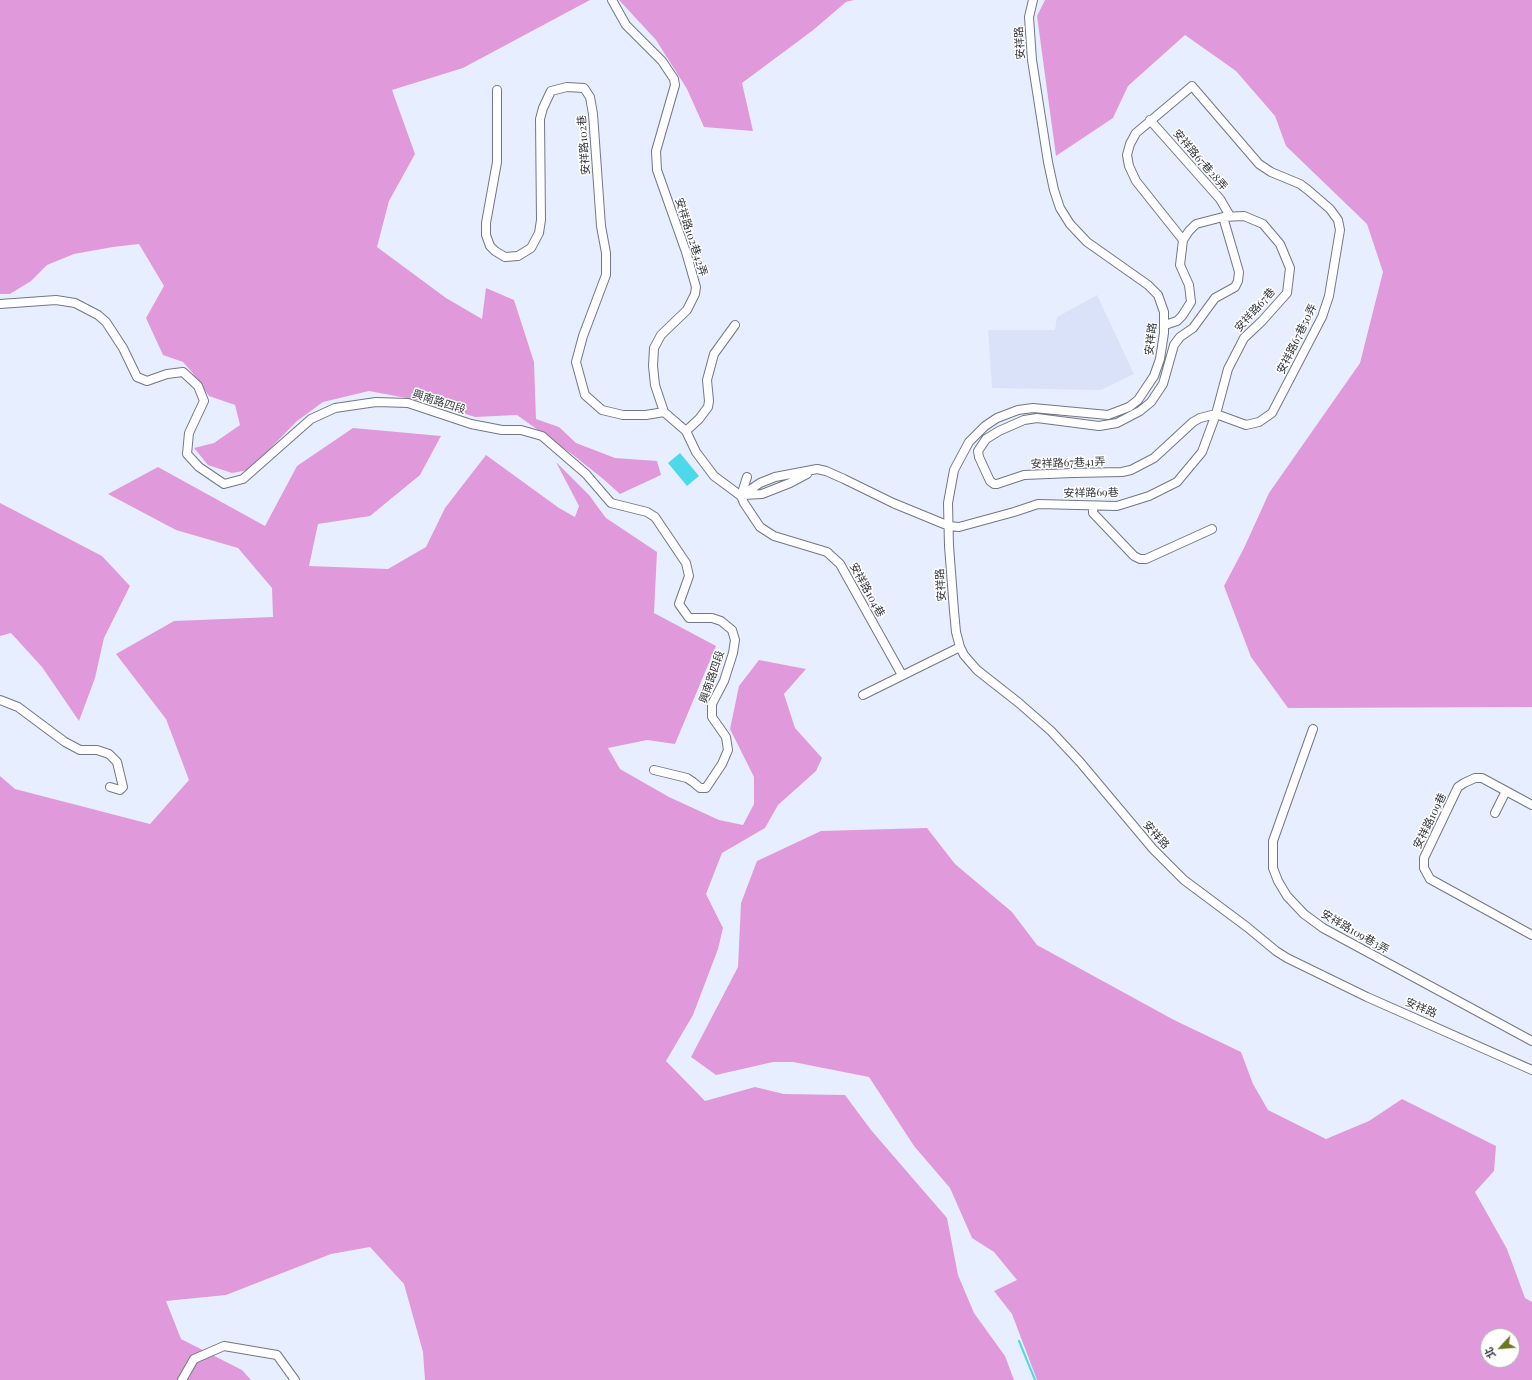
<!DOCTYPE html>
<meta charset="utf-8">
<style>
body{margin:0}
#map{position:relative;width:1532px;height:1380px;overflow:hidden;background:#e7eeff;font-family:"Playfair Display","Noto Sans TC",serif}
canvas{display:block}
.north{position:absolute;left:1480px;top:1328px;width:40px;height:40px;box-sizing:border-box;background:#fff;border:1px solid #aeafb1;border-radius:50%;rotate:244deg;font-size:11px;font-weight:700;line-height:16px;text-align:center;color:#34373d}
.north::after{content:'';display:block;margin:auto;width:14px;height:18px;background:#6d761f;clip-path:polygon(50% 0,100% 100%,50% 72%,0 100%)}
</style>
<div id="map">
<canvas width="1532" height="1380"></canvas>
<div class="north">北</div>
</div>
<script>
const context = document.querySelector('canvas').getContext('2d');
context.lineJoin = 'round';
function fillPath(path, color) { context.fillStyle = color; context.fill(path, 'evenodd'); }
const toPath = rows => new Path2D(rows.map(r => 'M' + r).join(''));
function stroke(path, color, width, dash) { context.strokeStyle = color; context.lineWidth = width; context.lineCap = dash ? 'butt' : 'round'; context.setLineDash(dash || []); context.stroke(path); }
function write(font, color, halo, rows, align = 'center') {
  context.font = font + ' "Playfair Display","Noto Sans TC",serif'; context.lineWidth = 3; context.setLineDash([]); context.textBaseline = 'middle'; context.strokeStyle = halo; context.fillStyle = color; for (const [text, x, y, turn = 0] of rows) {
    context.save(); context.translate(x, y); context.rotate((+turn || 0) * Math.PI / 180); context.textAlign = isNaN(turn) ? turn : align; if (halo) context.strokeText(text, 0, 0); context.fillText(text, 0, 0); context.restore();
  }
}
fillPath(toPath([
 [1097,295,1134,374,1101,390,992,388,988,330,1055,330,1057,317]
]), '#dae2fa');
fillPath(toPath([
 [0,0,590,0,463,68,392,90,415,154,389,201,377,247,446,298,482,319,486,288,514,300,534,362,536,419,559,427,576,443,615,458,657,461,661,475,620,494,602,478,573,455,517,415,475,417,428,402,369,391,323,402,297,421,249,470,232,473,208,465,194,448,214,443,240,425,235,405,209,396,191,371,183,362,163,355,146,318,164,286,139,244,113,247,74,254,47,265,31,281,10,294,0,294],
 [619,0,854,0,846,2,812,31,742,83,753,131,704,127,687,89,656,40],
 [1045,0,1532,0,1532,707,1288,708,1251,657,1224,586,1244,548,1269,493,1360,363,1383,272,1367,224,1286,146,1275,116,1236,71,1185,35,1128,86,1113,118,1056,156,1037,16],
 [353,428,441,436,420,475,370,516,318,524,309,566,388,569,426,547,445,508,486,455,559,508,575,517,579,506,556,462,590,496,597,506,606,518,657,552,654,613,716,646,675,744,647,740,608,748,620,769,669,797,719,820,743,825,754,804,754,777,730,729,739,686,759,660,806,669,784,694,795,728,822,758,816,771,778,805,765,828,722,853,706,894,723,928,718,949,693,1015,666,1061,705,1101,755,1087,784,1094,845,1095,871,1130,947,1218,958,1275,974,1313,1005,1356,1014,1380,425,1380,423,1352,404,1284,370,1247,331,1254,226,1295,166,1301,181,1339,242,1370,251,1380,0,1380,0,776,15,789,150,824,189,780,166,719,116,654,174,621,273,617,272,588,238,548,176,530,108,494,158,467,265,526,297,466],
 [0,503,102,556,130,586,104,638,95,678,79,721,42,667,11,633,0,636],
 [927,828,955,864,1012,912,1037,945,1174,1020,1241,1052,1253,1084,1268,1110,1326,1139,1369,1121,1402,1099,1496,1146,1494,1171,1475,1192,1507,1249,1525,1298,1532,1302,1532,1380,1037,1380,1012,1314,994,1291,1017,1280,994,1252,972,1238,950,1188,914,1146,869,1077,793,1062,773,1062,716,1075,691,1057,738,967,741,903,757,861,821,831],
 [1488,1336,1512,1336,1512,1360,1488,1360]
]), '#e09adc');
fillPath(toPath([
 [680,453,699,476,687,486,668,463]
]), '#4cd9ea');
stroke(toPath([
 [1019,1341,1035,1380]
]), '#4cd9ea', 2);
const minor = toPath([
 [612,0,626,25,662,61,674,79,675,85,656,151,657,170,686,252,696,287,695,294,687,310,661,335,654,348,653,366,655,385,664,412],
 [1033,0,1029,17,1032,60,1048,162,1054,190,1060,208,1070,224,1087,242,1148,285,1158,295,1164,312,1164,333,1160,359,1154,376,1138,400,1129,407,1108,415,1033,408,1018,410,997,418,985,426,969,442,954,470,948,503,949,546,954,611,956,632,960,647,964,655,977,670,1019,703,1051,731,1080,762,1153,849,1184,880,1247,927,1276,951,1287,958,1367,997,1532,1070],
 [497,90,497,162,486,223,486,235,490,246,495,251,505,257,518,256,531,248,539,233,541,220,540,119,543,108,551,91,567,87,584,88,590,97,593,114,601,226,606,253,606,275,583,336,576,362,585,395,602,410,623,415,646,415,664,412,686,431,696,452,714,476,741,496],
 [1150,120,1220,199,1230,216],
 [1183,240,1136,181,1129,166,1127,155,1130,144,1136,133,1192,86,1259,164,1271,172,1300,184,1308,190,1330,209,1338,220,1340,230,1329,296,1322,317,1272,413,1259,422,1246,425,1216,414],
 [0,304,56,300,75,303,98,315,106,322,123,348,137,377,147,381,167,374,183,372,198,386,204,401,189,433,187,454,199,467,224,484,243,479,311,419,335,408,376,402,408,403,471,424,502,430,521,430,542,436,586,474,611,503,647,512,655,517,686,563,689,576,679,604,689,618,712,618,721,621,732,630,735,640,733,653,724,681,712,704,712,717,726,737,728,750,722,764,706,788,700,788,693,782,687,778,654,770],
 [1216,414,1200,418,1193,422,1154,458,1131,470,1122,472,1073,473,1024,475,997,484,994,484,990,481,979,457,978,451,986,439,999,431,1024,420,1037,418,1099,426,1117,423,1140,411,1151,402,1163,384,1174,345,1180,337,1193,328,1215,298,1235,287,1238,281,1239,272,1235,258,1223,217],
 [686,431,699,419,708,407,709,401,707,380,714,354,735,325],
 [743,495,762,494,790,483,807,474],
 [741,496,760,483,775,477,817,469,826,471,844,479,893,503,949,526,959,527,1014,512,1038,504,1117,506,1149,496,1177,482,1202,452,1216,414,1228,369,1244,338,1262,321,1287,293,1290,268,1280,244,1263,224,1244,216,1223,217,1196,224,1189,231,1183,240,1180,265,1189,285,1191,302,1182,316,1177,321,1165,325],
 [741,496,744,503,760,527,774,536,827,552,840,564,902,675],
 [741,496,747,477],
 [1093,506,1093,513,1134,556,1140,559,1146,559,1212,529],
 [863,695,960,647],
 [0,700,18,707,65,742,80,750,97,750,109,754,117,762,123,787,120,790,110,787],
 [1313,729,1273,841,1273,868,1278,881,1287,896,1304,914,1323,928,1532,1041],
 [1532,805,1482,778,1475,778,1464,783,1458,787,1424,858,1424,868,1430,879,1532,935],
 [1495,813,1506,791],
 [182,1380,194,1359,224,1346,277,1355,295,1380]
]);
stroke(minor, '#717785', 10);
stroke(minor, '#fff', 8);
write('11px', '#34373d', '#fff', [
 ["安祥路",1020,43,-94],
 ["安祥路102巷",584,145,-94],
 ["安祥路67巷28弄",1200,160,49],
 ["安祥路102巷42弄",691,237,72],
 ["安祥路67巷",1255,310,-48],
 ["安祥路",1151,339,-83],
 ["安祥路67巷50弄",1297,339,-64],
 ["興南路四段",439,402,18],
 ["安祥路67巷41弄",1068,463,-2],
 ["安祥路69巷",1091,493,-1],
 ["安祥路",941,585,-94],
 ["安祥路104巷",867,590,61],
 ["興南路四段",712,677,-71],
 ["安祥路109巷",1430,821,-64],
 ["安祥路",1156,835,48],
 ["安祥路109巷3弄",1355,932,30],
 ["安祥路",1421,1008,23]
]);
</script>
